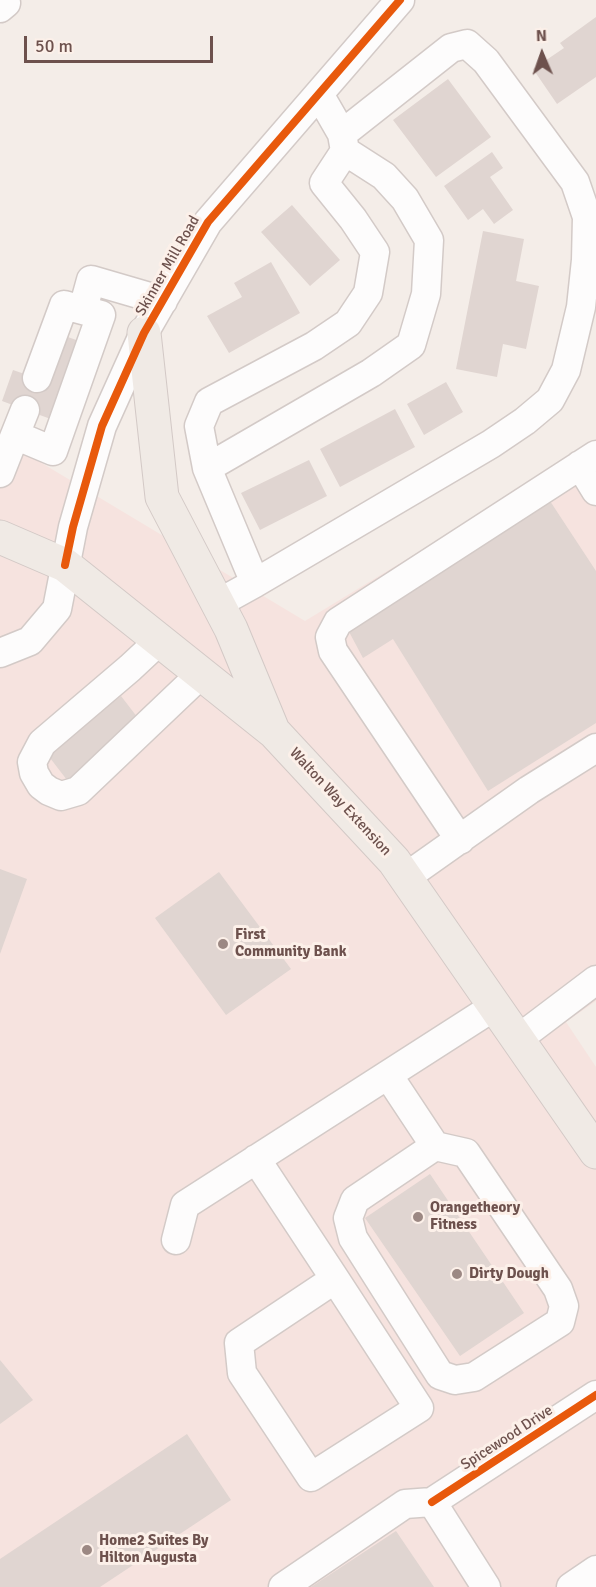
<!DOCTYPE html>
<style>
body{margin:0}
#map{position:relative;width:596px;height:1587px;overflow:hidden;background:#f4ede8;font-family:Signika,sans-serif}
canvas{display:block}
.north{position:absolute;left:512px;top:24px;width:60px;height:60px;-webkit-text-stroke:4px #fcf0e9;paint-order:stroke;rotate:358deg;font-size:16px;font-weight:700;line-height:24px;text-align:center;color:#6d514d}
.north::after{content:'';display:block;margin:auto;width:21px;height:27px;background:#6d514d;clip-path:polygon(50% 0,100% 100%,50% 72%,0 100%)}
.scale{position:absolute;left:24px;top:36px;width:189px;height:27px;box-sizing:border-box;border:3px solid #6d514d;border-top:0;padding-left:8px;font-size:18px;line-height:21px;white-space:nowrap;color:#6d514d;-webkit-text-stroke:4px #fcf0e9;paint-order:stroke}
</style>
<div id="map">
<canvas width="596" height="1587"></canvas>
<div class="north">N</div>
<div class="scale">50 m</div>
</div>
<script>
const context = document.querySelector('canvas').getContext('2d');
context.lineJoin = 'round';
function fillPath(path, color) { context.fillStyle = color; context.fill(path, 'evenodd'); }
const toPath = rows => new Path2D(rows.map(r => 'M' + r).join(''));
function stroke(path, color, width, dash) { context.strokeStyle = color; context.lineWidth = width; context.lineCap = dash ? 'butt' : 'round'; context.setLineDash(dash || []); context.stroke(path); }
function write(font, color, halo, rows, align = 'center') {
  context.font = font + ' Signika,sans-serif'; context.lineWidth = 6; context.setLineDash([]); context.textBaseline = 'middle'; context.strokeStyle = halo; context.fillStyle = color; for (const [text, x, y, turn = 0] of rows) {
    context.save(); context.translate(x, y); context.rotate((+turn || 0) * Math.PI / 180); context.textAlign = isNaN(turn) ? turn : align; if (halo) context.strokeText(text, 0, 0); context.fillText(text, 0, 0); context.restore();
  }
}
fillPath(toPath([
 [0,438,305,621,596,444,596,1001,566,1022,596,1067,596,1587,0,1587]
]), '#f6e3df');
fillPath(toPath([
 [596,17,596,77,557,104,533,69,564,48,560,43],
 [448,79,491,137,436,177,393,120],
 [492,152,503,168,490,177,513,210,494,224,483,209,468,220,444,186],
 [292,205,340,260,310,286,261,232],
 [483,231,524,239,516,281,539,286,526,349,503,344,497,377,456,369],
 [271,262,300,313,229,353,207,316,242,297,234,283],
 [59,334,85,343,56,421,2,401,13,370,42,380],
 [446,382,463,412,424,435,407,404],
 [395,409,415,447,340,487,320,449],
 [309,460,327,496,260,530,241,493],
 [550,501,596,571,596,723,488,791,393,639,363,658,347,628],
 [121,696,141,722,67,780,47,754],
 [0,869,27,879,0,954],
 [219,872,291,969,226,1015,155,918],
 [430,1174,524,1313,460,1356,365,1218],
 [0,1360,33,1400,0,1424],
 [187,1434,231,1500,100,1587,0,1587,0,1559],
 [396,1531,434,1587,311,1587]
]), '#e0d5d1');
const minor = toPath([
 [0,8,6,3,4,0],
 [83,309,91,280,163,301],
 [15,435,25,410],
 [580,465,596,491],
 [207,468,371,373,411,345,426,294,429,240,405,199,384,176,345,151],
 [0,473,15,435,53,451,101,315,64,305,37,378],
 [255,583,491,444,525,421,550,400,566,370,581,307,586,260,587,217,575,182,486,61,467,44,451,48,342,134],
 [217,604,255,583,207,468,199,426,209,402,314,346,348,323,368,293,375,252,353,219,324,183,345,151,342,134,319,94],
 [160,640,130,668,42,743,32,762,34,773,41,785,49,791,61,796,78,791,201,674],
 [0,653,30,641,57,609,73,527,102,426,144,333,208,222,400,0],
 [460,840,333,651,330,637,338,622,596,455],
 [406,877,529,790,596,748],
 [518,1039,596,980],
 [388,1075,435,1146,466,1153,558,1289,564,1306,560,1322,474,1377,455,1380,440,1375,353,1238,348,1218,355,1200,435,1146],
 [256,1159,335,1279,419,1408,311,1477,242,1373,239,1343,335,1279],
 [176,1240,185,1205,495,1006],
 [432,1502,596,1395],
 [432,1502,486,1587],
 [283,1587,405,1504,432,1502],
 [571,1587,596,1570]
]);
const major = toPath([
 [144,333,162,497,231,629,272,728],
 [0,537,65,565,274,732,394,861,596,1152]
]);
stroke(minor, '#d3cac7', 31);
stroke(major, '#d3c9c6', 35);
stroke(minor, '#fdfcfc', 28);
stroke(major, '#f0eae5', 33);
stroke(toPath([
 [65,565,73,527,102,426,144,333,208,222,400,0],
 [432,1502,596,1395]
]), '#e8590c', 8);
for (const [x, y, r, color] of [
 [223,944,6,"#9c8883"],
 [418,1217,6,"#9c8883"],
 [457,1274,6,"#9c8883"],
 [87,1550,6,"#9c8883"]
]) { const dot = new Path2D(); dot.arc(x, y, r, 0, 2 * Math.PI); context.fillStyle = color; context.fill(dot); stroke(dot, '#fcf0e9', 2); }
write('15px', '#6d514d', '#fcf0e9', [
 ["Skinner Mill Road",168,266,-60],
 ["Walton Way Extension",340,802,47],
 ["Spicewood Drive",507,1438,-33]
]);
write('bold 15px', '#6d514d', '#fcf0e9', [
 ["First",235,935],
 ["Community Bank",235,952],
 ["Orangetheory",430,1208],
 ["Fitness",430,1225],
 ["Dirty Dough",469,1274],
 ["Home2 Suites By",99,1541],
 ["Hilton Augusta",99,1558]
], 'left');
</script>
